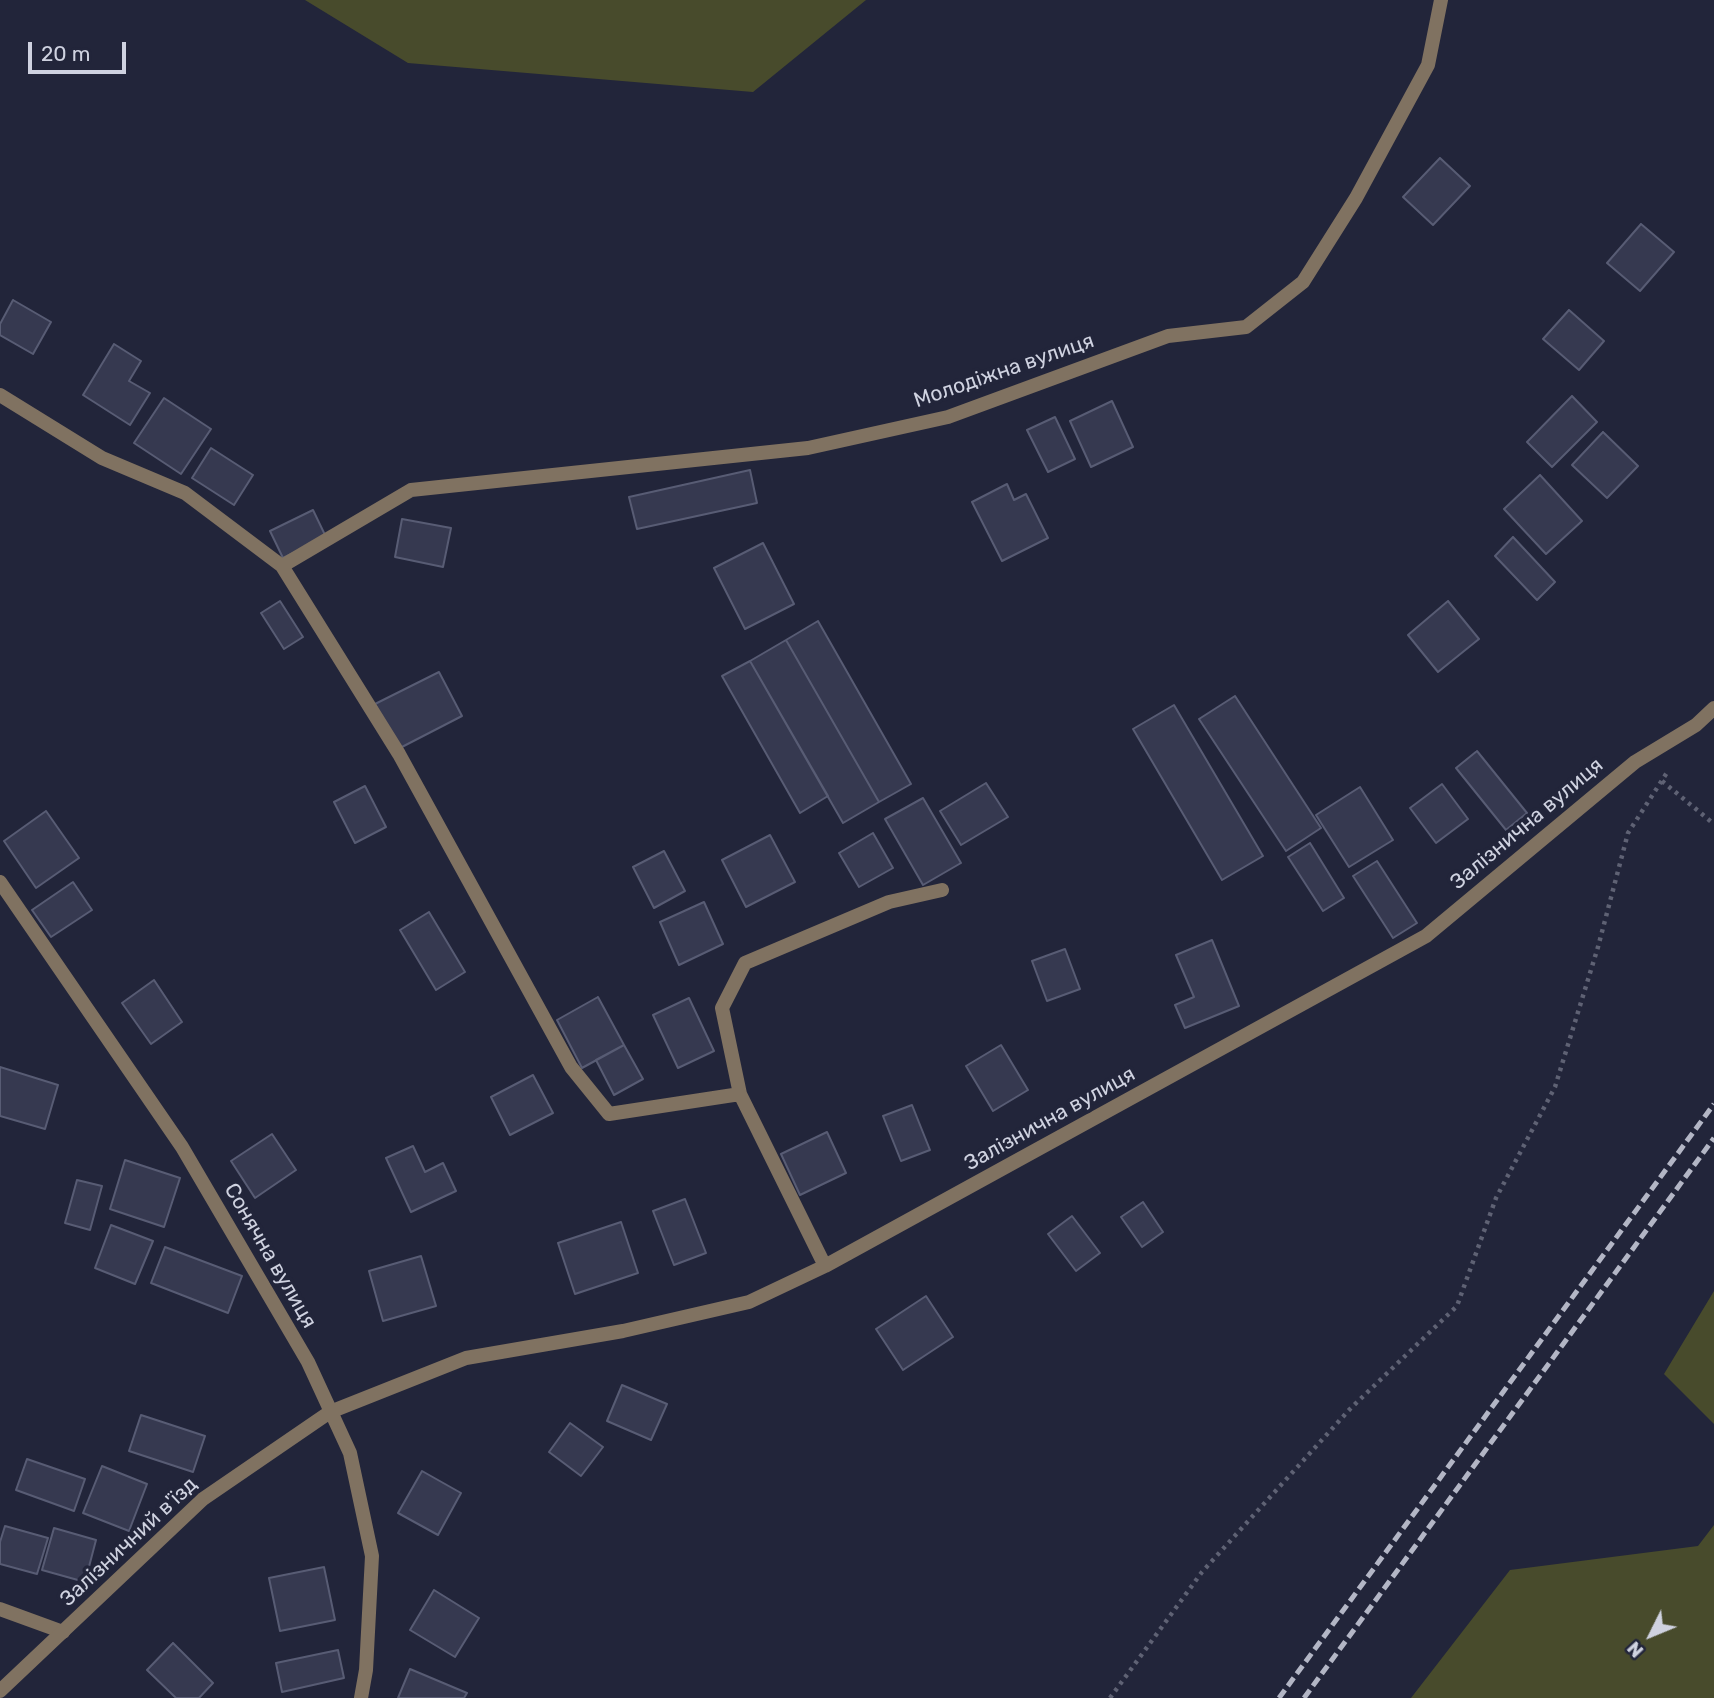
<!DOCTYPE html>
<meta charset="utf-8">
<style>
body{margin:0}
#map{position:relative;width:1714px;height:1698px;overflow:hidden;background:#22253a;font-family:Rubik,sans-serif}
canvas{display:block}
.north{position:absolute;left:1616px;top:1600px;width:70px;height:70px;-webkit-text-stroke:5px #22253a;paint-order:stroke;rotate:227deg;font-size:19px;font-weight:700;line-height:28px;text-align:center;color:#cfd2e0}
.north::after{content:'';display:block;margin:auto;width:24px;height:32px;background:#cfd2e0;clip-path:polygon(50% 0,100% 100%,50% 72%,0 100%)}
.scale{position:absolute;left:28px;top:42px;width:98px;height:32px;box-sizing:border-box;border:4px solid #cfd2e0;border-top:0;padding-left:9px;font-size:21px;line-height:24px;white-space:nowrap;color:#cfd2e0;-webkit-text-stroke:5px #22253a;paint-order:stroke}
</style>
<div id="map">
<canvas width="1714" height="1698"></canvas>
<div class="north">N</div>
<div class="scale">20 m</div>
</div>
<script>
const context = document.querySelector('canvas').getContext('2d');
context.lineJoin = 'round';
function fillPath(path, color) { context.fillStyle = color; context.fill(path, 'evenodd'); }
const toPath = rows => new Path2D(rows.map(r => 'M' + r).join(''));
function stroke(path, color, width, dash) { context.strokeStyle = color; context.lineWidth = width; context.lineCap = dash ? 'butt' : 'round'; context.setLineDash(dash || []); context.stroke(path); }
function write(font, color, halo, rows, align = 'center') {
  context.font = font + ' Rubik,sans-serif'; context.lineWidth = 7; context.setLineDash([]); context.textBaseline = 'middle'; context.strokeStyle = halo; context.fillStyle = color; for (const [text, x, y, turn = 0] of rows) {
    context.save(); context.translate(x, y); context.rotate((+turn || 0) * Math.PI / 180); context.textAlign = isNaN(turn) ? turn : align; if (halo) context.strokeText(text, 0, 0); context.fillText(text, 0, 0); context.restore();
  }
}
fillPath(toPath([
 [305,0,866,0,753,92,408,63],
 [1714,1291,1714,1424,1664,1374],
 [1714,1525,1714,1698,1411,1698,1510,1570,1698,1546]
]), '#484b2c');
const building = toPath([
 [1440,158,1470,186,1433,225,1403,197,1440,158],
 [1641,224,1674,252,1640,291,1607,263,1641,224],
 [13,300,51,322,33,354,0,335,0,324,13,300],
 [1569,310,1604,341,1579,370,1543,339,1569,310],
 [114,344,141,361,129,381,150,393,130,425,83,395,114,344],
 [1572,396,1597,422,1552,467,1527,442,1572,396],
 [164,398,211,429,181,474,134,443,164,398],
 [1112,401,1133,447,1091,467,1070,421,1112,401],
 [1055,417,1075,459,1048,472,1027,430,1055,417],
 [1603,432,1638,466,1607,498,1572,465,1603,432],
 [211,448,253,475,234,505,192,478,211,448],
 [750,470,757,503,637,529,629,497,750,470],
 [1540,475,1582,521,1546,554,1504,509,1540,475],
 [1007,484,1014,500,1026,494,1048,538,1002,561,972,502,1007,484],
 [313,510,326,537,283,558,270,531,313,510],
 [402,519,451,528,443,567,395,557,402,519],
 [1513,537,1555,582,1537,600,1495,556,1513,537],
 [763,543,794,604,745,629,714,568,763,543],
 [280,601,303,637,284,649,261,613,280,601],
 [1448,601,1479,639,1438,672,1408,635,1448,601],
 [818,621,911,784,879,802,786,640,818,621],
 [786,640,879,802,843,823,750,661,786,640],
 [750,661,828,796,800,813,722,676,750,661],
 [439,672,462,716,398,749,375,704,439,672],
 [1235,696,1321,828,1286,851,1199,719,1235,696],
 [1174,705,1263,856,1222,880,1133,729,1174,705],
 [1477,751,1527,813,1506,830,1456,768,1477,751],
 [986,783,1008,817,961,845,940,811,986,783],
 [1442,784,1468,819,1436,843,1410,808,1442,784],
 [365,786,386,827,355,843,334,802,365,786],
 [1360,787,1393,840,1349,867,1316,815,1360,787],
 [923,798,961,863,923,885,885,819,923,798],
 [46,811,79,858,36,888,4,841,46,811],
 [873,833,893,868,859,887,839,853,873,833],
 [770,835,795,882,746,907,722,860,770,835],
 [1310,843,1344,898,1323,911,1288,857,1310,843],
 [664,851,685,891,654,908,633,867,664,851],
 [1377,861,1417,923,1393,938,1353,876,1377,861],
 [73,882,92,910,51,937,32,910,73,882],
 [704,902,723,944,679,965,660,922,704,902],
 [429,912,465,972,436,990,400,930,429,912],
 [1212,940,1239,1006,1185,1028,1175,1005,1194,997,1176,955,1212,940],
 [1065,949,1080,989,1047,1001,1032,961,1065,949],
 [154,980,182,1022,151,1044,122,1003,154,980],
 [598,997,624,1045,582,1068,557,1020,598,997],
 [689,998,714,1051,678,1068,653,1015,689,998],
 [624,1045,643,1079,614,1095,596,1060,624,1045],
 [1001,1045,1028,1090,993,1111,966,1066,1001,1045],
 [0,1067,58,1085,45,1129,0,1116,0,1067],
 [533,1075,553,1113,510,1135,491,1097,533,1075],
 [912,1105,930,1150,901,1161,883,1116,912,1105],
 [827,1132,846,1173,800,1195,781,1154,827,1132],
 [272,1134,296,1170,255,1198,231,1161,272,1134],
 [413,1146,425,1172,443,1163,456,1191,411,1212,386,1158,413,1146],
 [125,1160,180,1178,164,1227,110,1209,125,1160],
 [77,1180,102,1186,90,1230,65,1223,77,1180],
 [685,1199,706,1253,674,1265,653,1211,685,1199],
 [1143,1202,1163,1232,1142,1247,1121,1217,1143,1202],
 [1072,1216,1100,1253,1076,1271,1048,1234,1072,1216],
 [621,1222,638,1273,575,1294,558,1243,621,1222],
 [111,1225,153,1241,135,1284,95,1268,111,1225],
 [165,1247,242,1276,228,1313,151,1283,165,1247],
 [421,1256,436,1306,383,1321,369,1271,421,1256],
 [926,1296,953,1337,903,1370,876,1329,926,1296],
 [622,1385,667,1404,651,1440,607,1421,622,1385],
 [141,1415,205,1436,193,1472,129,1451,141,1415],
 [570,1423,603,1447,581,1476,549,1452,570,1423],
 [27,1459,85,1479,74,1511,16,1490,27,1459],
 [102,1466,147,1484,129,1531,83,1513,102,1466],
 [422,1471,461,1493,438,1535,398,1513,422,1471],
 [5,1526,48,1538,37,1574,0,1564,0,1542,5,1526],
 [54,1528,96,1540,85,1582,42,1570,54,1528],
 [324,1567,335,1620,280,1631,269,1578,324,1567],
 [434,1590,479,1618,455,1657,410,1630,434,1590],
 [173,1643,213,1683,199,1698,176,1698,147,1670,173,1643],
 [338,1650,344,1678,282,1692,276,1663,338,1650],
 [410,1669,467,1693,464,1698,398,1698,410,1669]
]);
fillPath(building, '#363950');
stroke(building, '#585c74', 2);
stroke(toPath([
 [1662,781,1714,824],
 [1110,1698,1202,1572,1350,1409,1457,1306,1496,1198,1555,1087,1598,947,1628,833,1668,771]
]), '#5f6274', 4.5, [3.5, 5]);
stroke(toPath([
 [0,1609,63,1632]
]), '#807261', 14);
stroke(toPath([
 [0,395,102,458,185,493,282,566,399,754,571,1067,609,1114,740,1094,825,1266],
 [282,566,411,490,808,448,948,417,1168,336,1246,327,1303,282,1356,198,1428,65,1441,0],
 [0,882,182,1147,308,1362,350,1453,372,1556,366,1670,361,1698],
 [740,1094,722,1008,745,963,889,902,942,890],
 [0,1691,203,1499,330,1412,466,1358,623,1331,749,1302,825,1266,1426,936,1635,762,1696,725,1714,708]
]), '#807261', 14);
stroke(toPath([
 [1279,1698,1714,1104],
 [1304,1698,1714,1138]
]), '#b3b6c5', 5, [10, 5]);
write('21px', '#cfd2e0', '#22253a', [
 ["Молодіжна вулиця",1004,371,-19],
 ["Залізнична вулиця",1527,824,-40],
 ["Залізнична вулиця",1050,1119,-29],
 ["Сонячна вулиця",270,1256,60],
 ["Залізничний в'їзд",129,1542,-43]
]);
</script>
